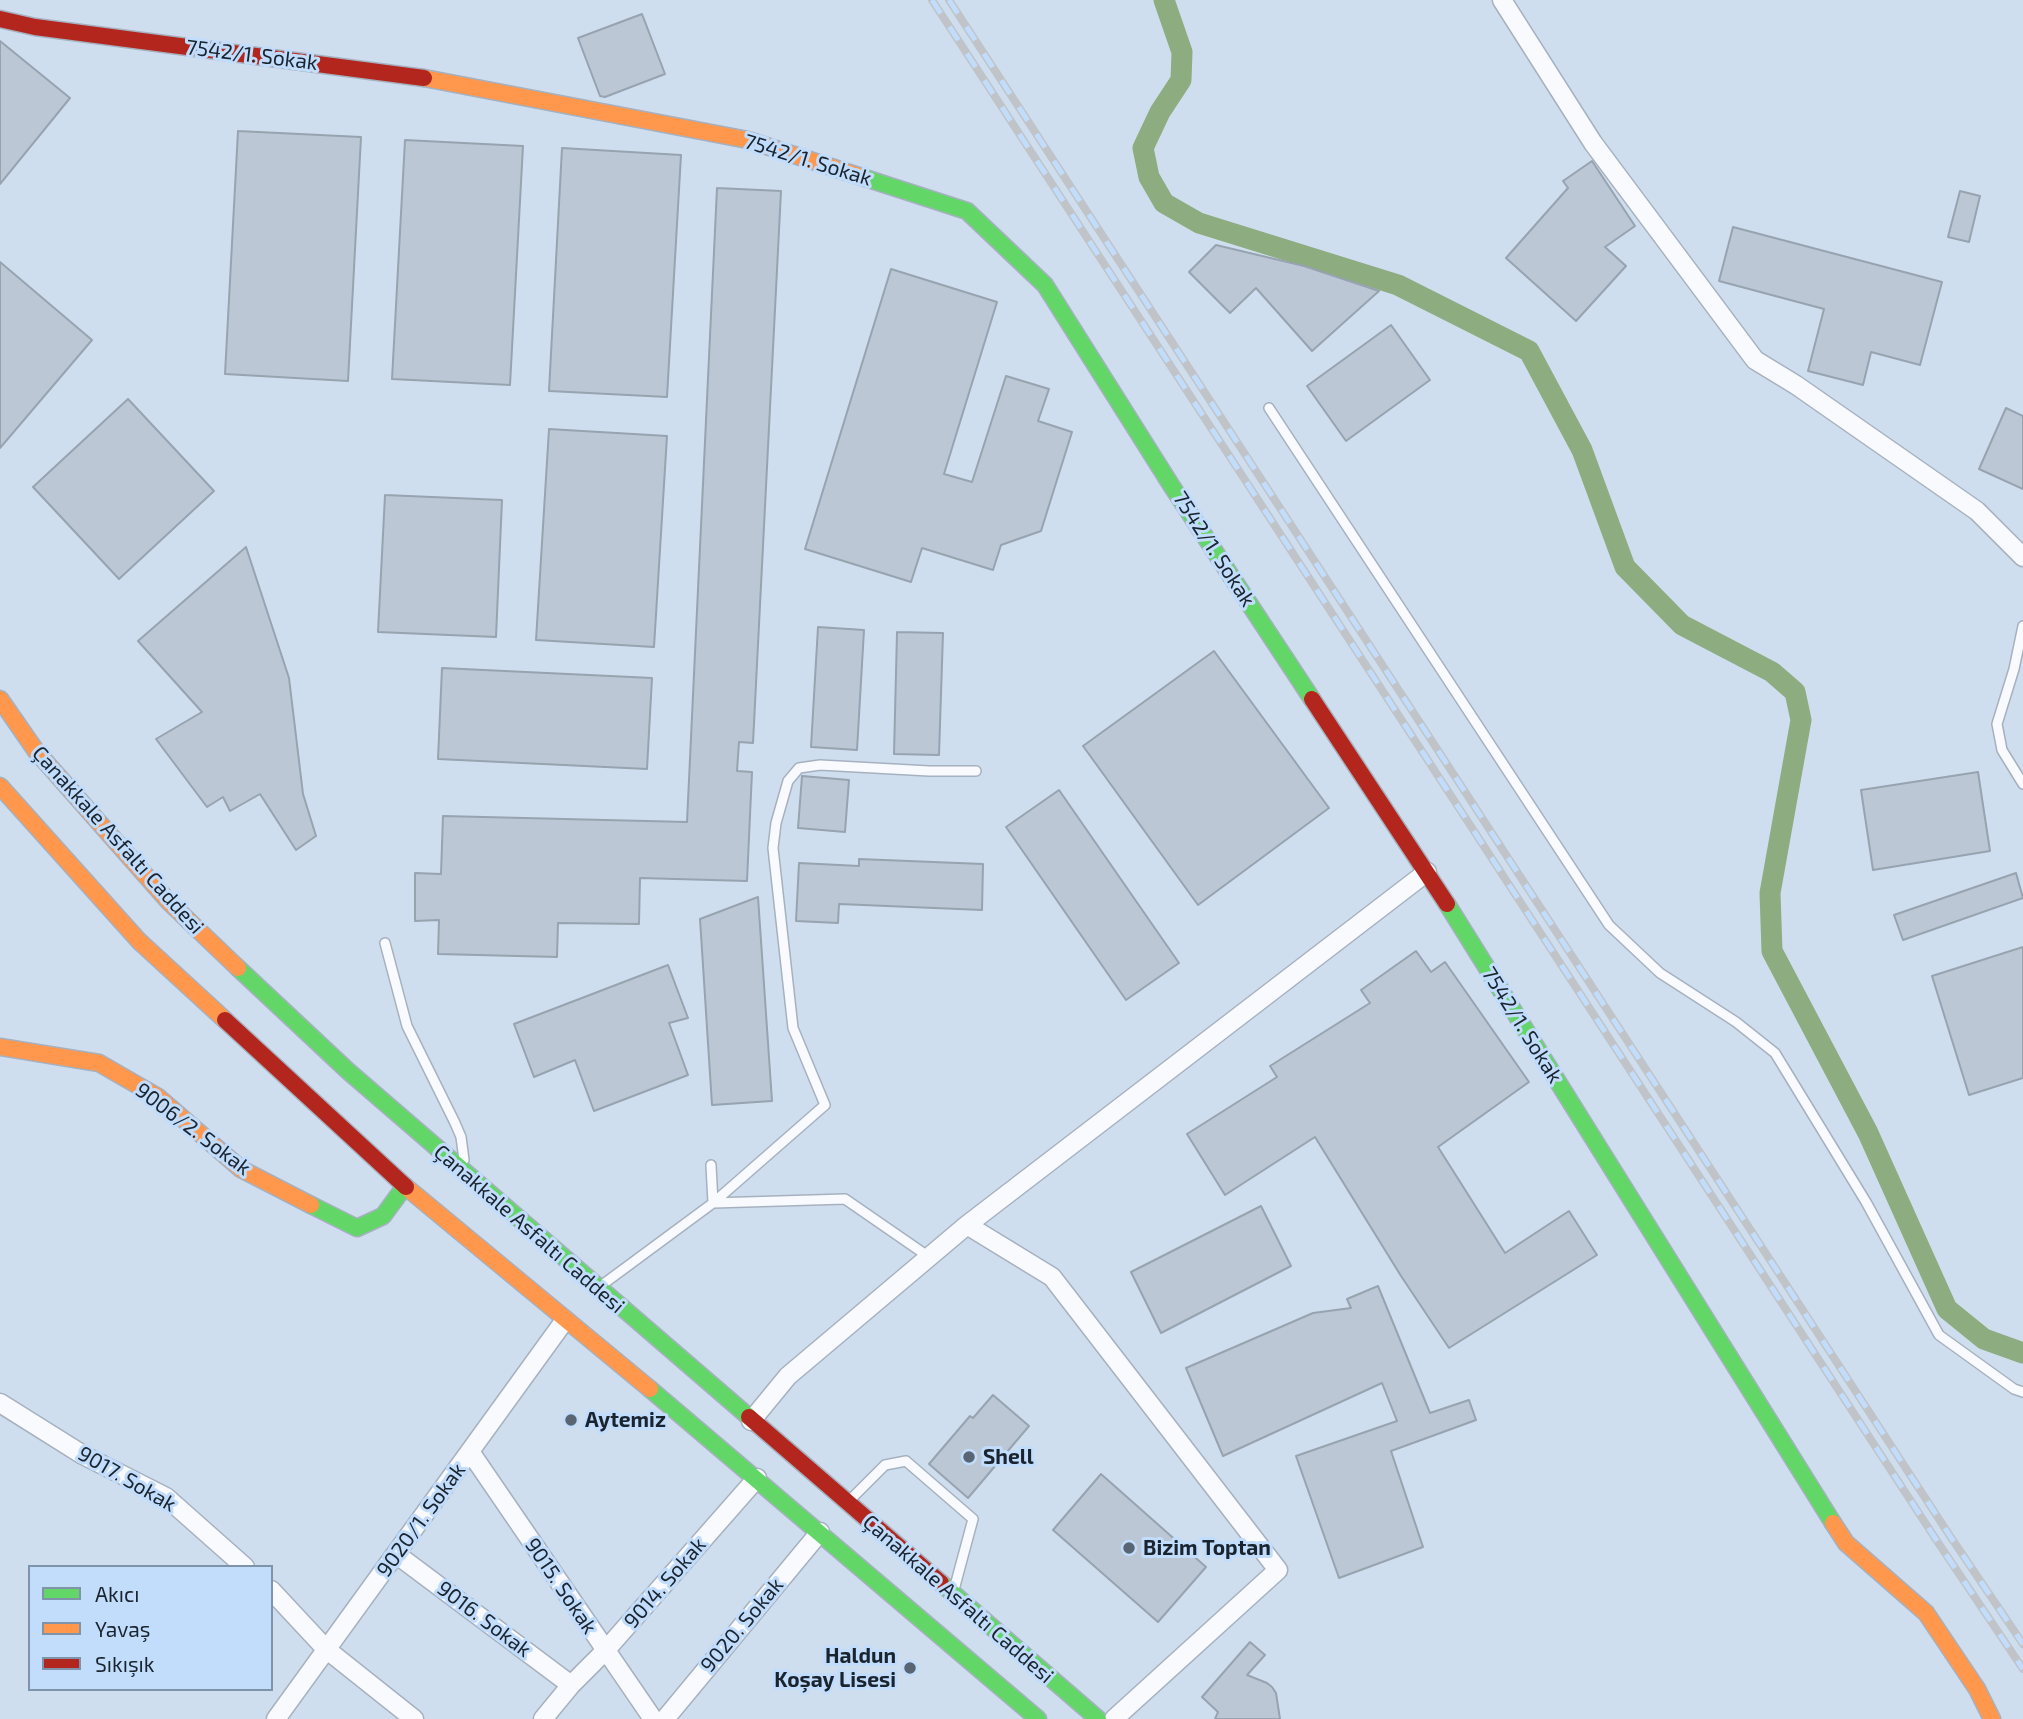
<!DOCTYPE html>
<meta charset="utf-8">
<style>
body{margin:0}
#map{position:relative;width:2023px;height:1719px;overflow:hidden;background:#cfdeef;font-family:"Exo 2",sans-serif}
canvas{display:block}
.legend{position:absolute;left:28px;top:1565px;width:245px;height:126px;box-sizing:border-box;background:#c2ddfc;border:2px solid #7f93aa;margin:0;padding:9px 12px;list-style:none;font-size:21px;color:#1a242f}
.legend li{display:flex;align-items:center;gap:14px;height:35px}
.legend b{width:35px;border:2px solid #7f93aa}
</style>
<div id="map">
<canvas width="2023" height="1719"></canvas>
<ul class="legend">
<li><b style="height:9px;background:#63d668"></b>Akıcı</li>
<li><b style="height:9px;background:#ff974d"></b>Yavaş</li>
<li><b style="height:9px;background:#b3261e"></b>Sıkışık</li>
</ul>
</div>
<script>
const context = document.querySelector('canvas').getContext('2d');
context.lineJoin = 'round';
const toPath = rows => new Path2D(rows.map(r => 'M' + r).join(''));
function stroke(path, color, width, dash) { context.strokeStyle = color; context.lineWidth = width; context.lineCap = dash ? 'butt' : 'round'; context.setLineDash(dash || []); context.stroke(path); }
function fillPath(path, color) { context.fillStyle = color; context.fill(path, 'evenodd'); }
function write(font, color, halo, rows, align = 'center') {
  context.font = font + ' "Exo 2",sans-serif'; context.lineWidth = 6; context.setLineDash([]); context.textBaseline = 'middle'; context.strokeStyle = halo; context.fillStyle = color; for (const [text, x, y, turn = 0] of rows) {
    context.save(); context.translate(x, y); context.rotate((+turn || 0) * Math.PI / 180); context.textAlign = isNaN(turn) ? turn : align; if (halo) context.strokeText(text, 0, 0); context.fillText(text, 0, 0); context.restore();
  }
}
stroke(toPath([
 [1164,0,1182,52,1181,80,1160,112,1143,148,1149,177,1164,203,1199,223,1398,285,1529,351,1582,450,1625,567,1682,625,1772,672,1795,692,1801,720,1770,893,1772,951,1868,1133,1947,1309,1984,1339,2023,1353]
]), '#8dac80', 21);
const building = toPath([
 [642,14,665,74,605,97,600,96,578,38,642,14],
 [0,41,70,98,0,184,0,41],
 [238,131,361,137,348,381,225,374,238,131],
 [405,140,523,146,510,385,392,379,405,140],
 [562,148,681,155,667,397,549,391,562,148],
 [1592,161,1635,226,1605,247,1626,266,1576,321,1506,258,1568,188,1563,181,1592,161],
 [717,188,781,191,753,743,739,742,737,771,752,772,747,881,640,878,639,924,558,923,557,957,438,954,439,920,415,921,415,873,441,874,443,816,687,822,717,188],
 [1960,191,1980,196,1969,242,1948,237,1960,191],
 [1733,227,1942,282,1920,365,1871,352,1863,385,1808,371,1824,309,1719,281,1733,227],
 [1216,245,1304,266,1379,291,1312,351,1256,288,1230,313,1189,272,1216,245],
 [0,262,92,340,0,448,0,262],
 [891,269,997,302,944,474,972,482,1006,376,1049,389,1038,421,1072,432,1041,531,1001,545,993,570,922,548,911,582,805,549,891,269],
 [1391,325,1430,380,1346,441,1307,386,1391,325],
 [128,399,214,491,119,579,33,487,128,399],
 [2006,408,2023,416,2023,489,1979,469,2006,408],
 [549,429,667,436,654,647,536,640,549,429],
 [385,495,502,500,496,637,378,632,385,495],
 [246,547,289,678,303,794,316,836,296,850,260,794,230,811,223,797,207,807,156,739,202,712,138,641,246,547],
 [818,627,864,630,857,750,811,747,818,627],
 [897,632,943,633,939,755,894,754,897,632],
 [1214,651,1329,808,1198,905,1083,746,1214,651],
 [442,668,652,678,647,769,438,759,442,668],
 [1978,772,1990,851,1873,870,1861,790,1978,772],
 [802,776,849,780,845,832,798,828,802,776],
 [1059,790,1179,963,1126,1000,1006,827,1059,790],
 [859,859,983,864,982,910,839,904,838,923,796,921,799,863,859,866,859,859],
 [2016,873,2023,898,1903,940,1894,915,2016,873],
 [758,897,772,1101,712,1105,700,919,758,897],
 [2023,947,2023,1078,1969,1095,1932,976,2023,947],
 [1416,951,1431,972,1445,962,1529,1082,1438,1147,1505,1253,1569,1211,1597,1255,1449,1348,1401,1276,1315,1137,1225,1195,1187,1134,1277,1077,1270,1066,1370,1003,1361,990,1416,951],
 [668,965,688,1018,669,1023,688,1075,594,1111,575,1060,534,1077,514,1024,668,965],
 [1261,1206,1291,1266,1161,1333,1131,1272,1261,1206],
 [1378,1286,1430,1413,1469,1400,1476,1420,1391,1451,1423,1547,1339,1578,1296,1456,1397,1421,1382,1383,1223,1456,1186,1368,1313,1313,1351,1308,1347,1299,1378,1286],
 [993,1395,1029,1426,968,1498,929,1464,970,1416,973,1418,993,1395],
 [1101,1474,1206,1567,1158,1622,1053,1530,1101,1474],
 [1250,1642,1265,1655,1247,1675,1267,1683,1272,1687,1276,1693,1280,1719,1215,1719,1218,1712,1202,1697,1250,1642]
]);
fillPath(building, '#bbc7d4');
stroke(building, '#97a3af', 2);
const lane = toPath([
 [1269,408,1609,925,1660,973,1736,1022,1775,1053,1866,1202,1939,1335,2014,1389,2023,1392],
 [2023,626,2014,669,1997,724,2002,750,2023,784],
 [385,943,407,1026,455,1123,461,1137,464,1160],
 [711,1165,713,1203,845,1199,929,1257],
 [602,1285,713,1203,825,1105,793,1028,773,848,776,823,788,781,799,768,820,765,929,771,976,771],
 [851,1499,885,1465,906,1461,973,1519,955,1586]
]);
const street = toPath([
 [1502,0,1593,143,1755,360,1796,385,1977,511,2023,557],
 [967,1225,1052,1277,1278,1570,1114,1719],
 [0,1403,83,1455,166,1497,245,1567],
 [751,1421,788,1376,967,1225,1427,872],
 [471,1453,653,1719],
 [396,1554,571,1685],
 [271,1590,326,1649,414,1719],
 [276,1719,565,1320],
 [543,1719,571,1685,605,1651,757,1478],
 [665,1719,820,1532]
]);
const fast = toPath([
 [862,177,967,211,1045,285,1171,485,1312,699],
 [1447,904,1833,1523],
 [238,968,348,1071,749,1417],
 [311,1205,357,1228,383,1216,405,1186],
 [650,1389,1038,1719],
 [941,1583,1098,1719]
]);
const slow = toPath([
 [424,78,748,140,862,177],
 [0,699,36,751,169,902,238,968],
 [0,786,139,941,225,1020],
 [0,1047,99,1063,158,1097,241,1169,311,1205],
 [406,1187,650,1389],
 [1833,1523,1846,1543,1926,1613,1977,1689,1992,1719]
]);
const jam = toPath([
 [0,19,35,27,424,78],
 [1312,699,1447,904],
 [225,1020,406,1187],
 [749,1417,941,1583]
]);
stroke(lane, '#a6b1bf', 12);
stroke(street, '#a6b1bf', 21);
stroke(fast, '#a6b1bf', 19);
stroke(slow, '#a6b1bf', 19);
stroke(jam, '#a6b1bf', 19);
stroke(lane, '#f8fafd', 9);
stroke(street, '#f8fafd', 18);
stroke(fast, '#63d668', 16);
stroke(slow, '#ff974d', 16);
stroke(jam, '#b3261e', 16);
const rail = toPath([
 [932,0,1939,1544,2023,1669],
 [949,0,1950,1536,2023,1644]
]);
stroke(rail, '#c0c4c9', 8);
stroke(rail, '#c2ddfc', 5, [16]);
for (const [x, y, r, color] of [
 [571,1420,7,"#596572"],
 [969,1457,7,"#596572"],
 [1129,1548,7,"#596572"],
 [910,1668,7,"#596572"]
]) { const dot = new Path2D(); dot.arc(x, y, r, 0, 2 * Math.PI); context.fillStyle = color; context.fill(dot); stroke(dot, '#c2ddfc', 2.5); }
write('21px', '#1a242f', '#c2ddfc', [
 ["7542/1. Sokak",252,55,7],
 ["7542/1. Sokak",808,160,17],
 ["7542/1. Sokak",1214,549,57],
 ["Çanakkale Asfaltı Caddesi",118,840,48],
 ["7542/1. Sokak",1522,1025,58],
 ["9006/2. Sokak",193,1129,37],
 ["Çanakkale Asfaltı Caddesi",529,1229,41],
 ["9017. Sokak",127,1479,30],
 ["9020/1. Sokak",421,1520,-54],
 ["9014. Sokak",665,1583,-49],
 ["9015. Sokak",561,1586,56],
 ["Çanakkale Asfaltı Caddesi",958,1599,41],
 ["9016. Sokak",484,1619,37],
 ["9020. Sokak",742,1625,-50]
]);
write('bold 21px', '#1a242f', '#c2ddfc', [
 ["Aytemiz",585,1420],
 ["Shell",983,1457],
 ["Bizim Toptan",1143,1548],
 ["Haldun",896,1656,"right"],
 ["Koşay Lisesi",896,1680,"right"]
], 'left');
</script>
